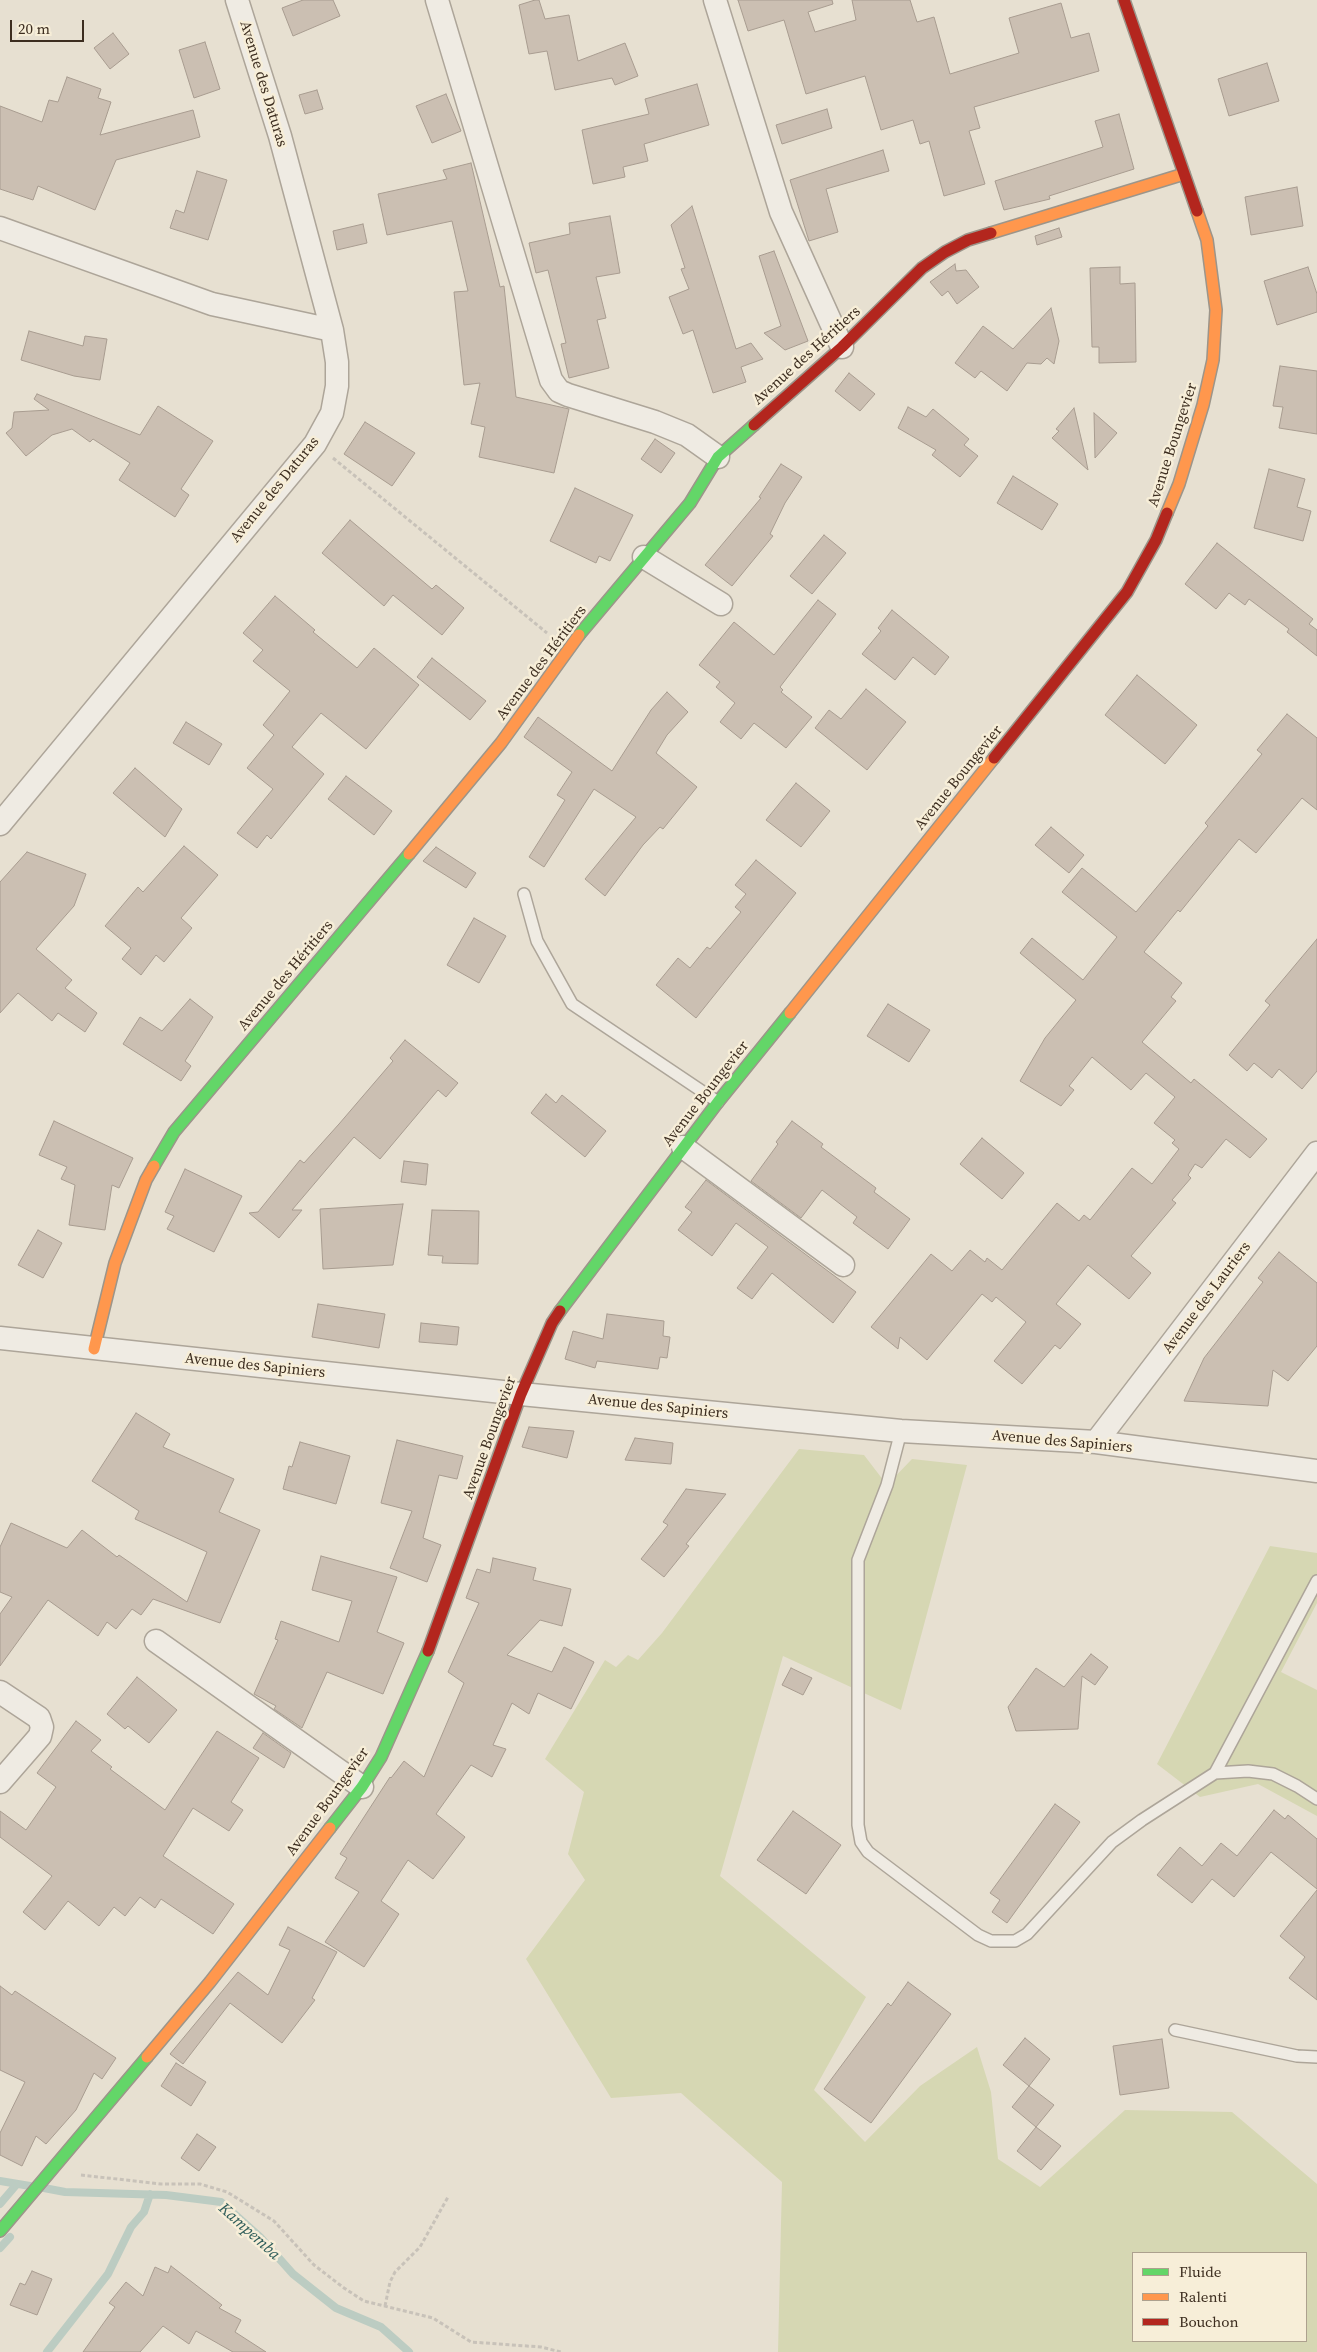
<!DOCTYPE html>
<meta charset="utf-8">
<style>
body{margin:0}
#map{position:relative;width:1317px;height:2352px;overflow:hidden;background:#e7e0d1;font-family:"Source Serif 4",serif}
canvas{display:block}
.legend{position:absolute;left:1132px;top:2252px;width:175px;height:90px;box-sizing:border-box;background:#f7eed8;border:1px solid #ada18e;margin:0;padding:6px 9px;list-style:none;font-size:15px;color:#3d2e20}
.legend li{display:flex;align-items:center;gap:10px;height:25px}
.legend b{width:25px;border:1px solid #ada18e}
.scale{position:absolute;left:10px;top:20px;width:74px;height:22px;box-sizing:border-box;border:2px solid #3d2e20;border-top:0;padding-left:6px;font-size:15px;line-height:18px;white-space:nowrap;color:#3d2e20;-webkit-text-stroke:4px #f7eed8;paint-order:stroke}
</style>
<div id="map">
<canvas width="1317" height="2352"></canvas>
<ul class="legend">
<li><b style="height:6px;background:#63d668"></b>Fluide</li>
<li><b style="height:6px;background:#ff974d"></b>Ralenti</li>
<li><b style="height:6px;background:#b3261e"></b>Bouchon</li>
</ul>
<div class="scale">20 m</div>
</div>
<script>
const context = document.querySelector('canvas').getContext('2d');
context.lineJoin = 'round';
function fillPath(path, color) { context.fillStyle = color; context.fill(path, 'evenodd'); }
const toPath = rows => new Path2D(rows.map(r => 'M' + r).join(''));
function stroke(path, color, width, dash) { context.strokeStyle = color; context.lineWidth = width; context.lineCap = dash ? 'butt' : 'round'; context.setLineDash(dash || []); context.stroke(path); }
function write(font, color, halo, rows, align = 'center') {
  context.font = font + ' "Source Serif 4",serif'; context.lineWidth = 5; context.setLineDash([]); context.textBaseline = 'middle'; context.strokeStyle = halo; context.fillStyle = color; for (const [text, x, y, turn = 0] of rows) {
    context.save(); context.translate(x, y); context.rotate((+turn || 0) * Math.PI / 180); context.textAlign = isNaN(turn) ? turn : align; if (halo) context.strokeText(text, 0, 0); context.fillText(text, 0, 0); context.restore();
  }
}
fillPath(toPath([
 [799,1449,864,1455,887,1485,912,1459,967,1465,901,1710,783,1656,720,1876,866,1997,814,2090,865,2142,920,2086,977,2047,991,2092,998,2159,1040,2187,1125,2110,1232,2112,1317,2184,1317,2352,778,2352,782,2182,681,2093,611,2098,526,1959,585,1880,568,1854,584,1792,545,1759,605,1660,616,1667,628,1655,638,1660,662,1633],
 [1133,2253,1306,2253,1306,2341,1133,2341],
 [1270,1546,1317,1553,1317,1603,1281,1672,1317,1690,1317,1816,1258,1784,1200,1797,1157,1764]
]), '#d6d7b3');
stroke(toPath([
 [0,2181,30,2186],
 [44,2188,65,2192,166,2195,221,2202,260,2237,293,2274,336,2308,381,2327,409,2352],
 [0,2204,17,2184],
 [0,2248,10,2237],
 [47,2352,108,2274,131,2227,144,2212,150,2194]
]), '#bcccc2', 8);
const building = toPath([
 [303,0,333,0,340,16,293,36,282,8,303,0],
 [535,0,539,0,545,19,569,15,578,61,625,43,638,76,615,85,612,78,555,90,547,51,529,54,519,5,535,0],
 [738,0,832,0,833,4,808,12,815,32,856,20,852,0,910,0,917,22,934,17,950,74,1019,53,1009,18,1061,3,1071,38,1089,33,1099,71,974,107,980,128,969,131,985,184,944,196,929,141,920,144,913,120,881,130,865,76,806,94,784,20,748,31,738,0],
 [113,33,129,54,110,69,94,48,113,33],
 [205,42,220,89,194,98,179,50,205,42],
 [1267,63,1279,101,1229,116,1218,79,1267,63],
 [67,77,101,89,98,98,111,102,100,135,193,110,200,137,116,160,95,210,38,186,33,200,0,189,0,106,42,122,49,100,58,102,67,77],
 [697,84,709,125,644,144,648,161,623,167,625,177,593,184,582,130,649,114,645,99,697,84],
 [317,90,323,109,305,114,299,95,317,90],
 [446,94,461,131,432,143,416,106,446,94],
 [827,109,832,128,782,144,776,125,827,109],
 [1119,114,1134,169,1049,196,1050,199,1004,210,995,181,1103,147,1095,121,1119,114],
 [883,150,889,171,826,189,838,232,809,241,790,180,883,150],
 [471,163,500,287,504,286,516,397,569,409,554,473,479,457,485,427,471,424,480,383,464,385,454,292,468,291,452,221,387,235,378,194,447,179,443,170,471,163],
 [197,171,227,180,208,240,170,228,176,210,184,213,197,171],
 [1297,187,1303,226,1251,235,1245,197,1297,187],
 [692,206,736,349,751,343,763,359,741,367,746,382,713,393,693,330,683,334,669,297,689,289,681,269,685,268,671,225,692,206],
 [610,216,620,273,596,277,606,318,597,320,609,368,569,378,561,344,566,343,548,270,536,273,529,243,570,234,569,223,610,216],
 [363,224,367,243,337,250,333,231,363,224],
 [1059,228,1062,237,1037,245,1035,236,1059,228],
 [774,251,808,341,785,350,764,333,781,326,759,256,774,251],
 [955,264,956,271,966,270,979,287,957,304,948,291,942,296,930,282,955,264],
 [1120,267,1120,284,1135,283,1136,362,1099,363,1099,347,1092,347,1090,268,1120,267],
 [1308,267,1317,294,1317,312,1277,325,1264,281,1308,267],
 [1051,308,1059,341,1054,364,1047,358,1041,364,1027,363,1007,391,981,371,975,378,955,363,983,326,1013,349,1051,308],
 [29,331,83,346,85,336,107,339,100,380,74,376,21,360,29,331],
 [1280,366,1317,371,1317,434,1279,428,1283,407,1273,406,1280,366],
 [849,373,875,394,860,411,835,391,849,373],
 [37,394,140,435,158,406,213,441,181,489,189,495,175,517,119,480,130,463,93,439,90,442,72,429,52,435,26,456,6,433,12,428,14,412,49,410,34,399,37,394],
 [908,407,926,417,933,409,969,439,964,445,978,456,960,477,932,455,936,450,898,428,908,407],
 [1074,408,1085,455,1088,470,1052,438,1059,431,1056,429,1074,408],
 [1094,413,1117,433,1095,458,1094,413],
 [365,422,415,453,392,486,344,454,365,422],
 [655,439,675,453,661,473,641,459,655,439],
 [781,464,802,477,785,503,770,534,773,536,732,586,705,565,761,498,759,497,781,464],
 [1269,469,1305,479,1297,507,1311,511,1303,541,1254,528,1269,469],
 [1013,476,1058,504,1042,530,997,503,1013,476],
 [575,488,633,515,610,561,599,556,596,563,550,541,575,488],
 [350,520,432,589,436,585,464,608,442,635,393,595,384,606,322,553,350,520],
 [824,535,846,553,812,594,790,576,824,535],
 [1217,543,1313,619,1309,624,1317,630,1317,656,1287,632,1289,629,1249,599,1245,605,1229,593,1216,609,1185,584,1217,543],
 [275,596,315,630,313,632,357,668,374,648,419,685,366,749,321,713,292,747,324,774,271,839,267,835,257,848,237,833,273,789,247,768,274,735,263,725,290,691,253,661,263,650,243,633,275,596],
 [818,600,836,614,780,687,783,690,781,692,812,717,786,748,754,723,741,739,720,722,735,703,716,687,720,682,699,665,734,622,774,655,818,600],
 [892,610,949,657,935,675,913,657,895,680,862,654,881,631,878,628,892,610],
 [432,658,486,701,470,720,417,677,432,658],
 [1137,675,1197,725,1165,764,1105,715,1137,675],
 [866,689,906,722,867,770,815,728,829,710,841,719,866,689],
 [667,692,688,712,667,735,656,753,697,787,663,829,660,827,643,845,605,896,585,879,636,817,594,789,544,867,529,857,565,800,557,795,572,772,524,737,538,717,612,771,651,710,667,692],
 [1287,714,1317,738,1317,810,1302,798,1256,853,1239,839,1180,912,1178,910,1144,952,1182,983,1171,997,1176,1001,1142,1042,1191,1083,1194,1079,1267,1139,1250,1158,1226,1139,1202,1168,1195,1164,1188,1175,1191,1178,1172,1200,1176,1203,1131,1256,1151,1273,1129,1299,1088,1265,1056,1304,1081,1324,1060,1349,1055,1345,1022,1384,994,1361,1026,1322,996,1297,992,1302,982,1294,927,1360,900,1337,898,1349,871,1327,931,1254,952,1271,970,1250,985,1262,987,1258,1002,1270,1057,1203,1079,1221,1084,1215,1090,1220,1132,1168,1152,1184,1179,1149,1172,1143,1175,1140,1154,1123,1175,1097,1146,1073,1131,1090,1092,1057,1069,1086,1074,1090,1061,1106,1020,1081,1045,1038,1076,1000,1020,953,1032,938,1083,980,1117,937,1062,892,1082,868,1136,912,1208,826,1205,823,1262,754,1257,750,1287,714],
 [186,722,222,744,209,765,173,743,186,722],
 [135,768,182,809,165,837,113,793,135,768],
 [346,776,392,811,374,835,328,799,346,776],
 [796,783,830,811,801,847,766,820,796,783],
 [1051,827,1084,855,1069,873,1035,845,1051,827],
 [184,846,218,875,181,918,192,928,164,962,156,955,141,975,122,959,131,948,105,926,138,887,143,892,184,846],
 [436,847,476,873,466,888,423,861,436,847],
 [27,852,86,874,74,906,36,949,72,980,65,988,97,1013,85,1032,58,1013,52,1021,18,993,0,1013,0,882,27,852],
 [756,860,796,893,696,1018,656,985,678,958,690,968,707,947,710,949,741,912,735,907,746,894,735,885,756,860],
 [474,918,506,936,479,983,447,965,474,918],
 [1317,939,1317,1071,1302,1089,1279,1069,1272,1078,1254,1063,1247,1071,1229,1055,1270,1005,1265,1001,1317,939],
 [190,999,213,1017,185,1061,191,1066,181,1081,123,1044,140,1017,162,1031,190,999],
 [888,1004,930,1030,909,1062,867,1036,888,1004],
 [405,1040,458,1083,446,1097,438,1090,380,1159,354,1137,292,1210,302,1210,279,1238,249,1213,258,1212,300,1160,304,1163,339,1124,393,1061,390,1058,405,1040],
 [546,1094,556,1103,562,1095,606,1131,585,1157,531,1113,546,1094],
 [54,1121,133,1158,119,1188,112,1185,105,1230,69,1225,75,1185,61,1179,67,1167,39,1155,54,1121],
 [792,1121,823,1144,821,1147,876,1188,874,1192,910,1219,888,1249,853,1223,857,1217,822,1190,801,1218,751,1181,778,1144,776,1142,792,1121],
 [982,1138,1024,1173,1002,1199,960,1164,982,1138],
 [404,1161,428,1164,426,1185,401,1182,404,1161],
 [185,1169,242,1196,214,1252,167,1229,174,1216,165,1212,185,1169],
 [706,1180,856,1292,833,1323,772,1273,752,1299,737,1288,768,1247,736,1223,712,1256,678,1230,692,1212,685,1207,706,1180],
 [403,1204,393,1265,323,1269,320,1209,403,1204],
 [432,1210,479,1211,478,1264,442,1263,443,1256,428,1255,432,1210],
 [38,1230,62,1243,43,1278,18,1265,38,1230],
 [1279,1252,1317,1283,1317,1346,1288,1381,1273,1370,1268,1406,1184,1401,1204,1358,1263,1282,1258,1278,1279,1252],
 [318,1304,385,1314,379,1348,312,1337,318,1304],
 [607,1314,664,1321,663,1336,670,1337,667,1358,660,1357,658,1369,597,1361,595,1368,565,1359,573,1331,603,1339,607,1314],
 [421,1323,459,1327,457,1345,419,1342,421,1323],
 [136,1413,170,1434,163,1447,234,1479,219,1512,260,1530,220,1623,153,1599,141,1615,132,1609,116,1629,107,1622,98,1636,48,1600,0,1666,0,1614,12,1597,0,1592,0,1547,11,1523,67,1548,82,1530,117,1557,119,1555,187,1602,207,1552,135,1519,139,1511,92,1481,136,1413],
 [529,1427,574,1431,567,1458,522,1447,529,1427],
 [635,1438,673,1443,671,1464,625,1460,635,1438],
 [397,1440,463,1456,457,1479,439,1475,423,1538,441,1545,427,1582,390,1568,412,1511,381,1503,397,1440],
 [300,1442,350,1456,336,1504,283,1489,289,1466,292,1467,300,1442],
 [686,1489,726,1494,686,1544,689,1546,664,1577,641,1559,668,1525,663,1522,686,1489],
 [321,1556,397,1577,377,1632,404,1643,383,1694,327,1672,302,1728,274,1709,276,1706,254,1694,278,1640,275,1639,281,1621,339,1642,352,1601,312,1590,321,1556],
 [493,1558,536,1568,533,1580,571,1589,562,1626,540,1620,507,1655,552,1672,564,1647,594,1662,571,1709,538,1693,529,1714,512,1703,493,1745,506,1749,492,1777,471,1765,436,1814,465,1837,433,1879,408,1860,381,1901,399,1914,364,1967,325,1942,359,1892,335,1878,347,1858,340,1854,390,1777,391,1778,404,1761,424,1777,464,1683,448,1672,479,1603,466,1598,477,1569,490,1573,493,1558],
 [1091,1654,1108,1667,1095,1685,1082,1676,1078,1729,1016,1731,1008,1707,1036,1668,1064,1687,1091,1654],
 [791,1668,812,1678,803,1695,782,1685,791,1668],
 [137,1677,177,1710,149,1743,128,1726,125,1729,107,1714,137,1677],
 [76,1721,101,1740,91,1751,112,1767,110,1769,165,1810,217,1731,259,1758,231,1802,243,1810,229,1831,193,1808,163,1856,234,1904,213,1934,161,1899,155,1908,140,1897,125,1916,114,1907,99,1926,68,1901,45,1930,23,1912,52,1876,0,1837,0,1811,26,1830,56,1787,37,1773,76,1721],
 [263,1733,291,1753,284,1768,253,1748,263,1733],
 [1055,1804,1080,1822,1007,1923,992,1912,1000,1900,990,1893,1055,1804],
 [1274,1810,1285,1819,1288,1815,1317,1839,1317,1889,1271,1852,1234,1897,1212,1879,1192,1903,1157,1875,1180,1847,1202,1866,1221,1843,1237,1856,1274,1810],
 [793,1811,841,1845,806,1894,757,1860,793,1811],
 [1317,1890,1317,2000,1289,1978,1305,1957,1280,1936,1317,1890],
 [288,1927,337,1952,312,1998,315,2000,282,2043,230,2003,183,2064,170,2054,238,1972,268,1995,290,1950,279,1945,288,1927],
 [908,1982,951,2014,871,2123,824,2089,888,2003,891,2006,908,1982],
 [0,1986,12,1995,15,1991,116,2058,102,2079,94,2073,76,2110,46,2144,36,2136,22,2166,0,2155,0,2133,25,2082,0,2070,0,1986],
 [1025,2038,1050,2059,1029,2086,1003,2065,1025,2038],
 [1162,2039,1169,2088,1120,2095,1113,2046,1162,2039],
 [176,2063,206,2082,191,2106,161,2086,176,2063],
 [1029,2086,1054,2105,1036,2127,1012,2107,1029,2086],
 [1036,2127,1061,2146,1041,2170,1017,2151,1036,2127],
 [197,2134,216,2147,199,2171,181,2158,197,2134],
 [171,2266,222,2305,219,2308,241,2320,235,2332,266,2352,233,2352,196,2331,189,2344,163,2326,140,2352,83,2352,115,2307,109,2303,126,2282,143,2296,155,2267,168,2273,171,2266],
 [32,2271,52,2279,37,2315,10,2305,20,2283,25,2285,32,2271]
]);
fillPath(building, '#cbbfb2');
stroke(building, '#a89c90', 1);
const lane = toPath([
 [524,894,537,941,572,1004,718,1102],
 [901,1431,887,1485,858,1560,858,1825,861,1842,868,1852,978,1935,991,1941,1015,1941,1027,1934,1112,1842,1142,1820,1215,1773,1317,1581],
 [1215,1773,1248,1771,1273,1774,1297,1786,1317,1799],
 [1175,2030,1297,2056,1317,2057]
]);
const street = toPath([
 [437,0,551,380,559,391,568,395,655,422,687,435,718,457],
 [715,0,781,212,842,347],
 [0,228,212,304,332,330],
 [644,557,721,604],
 [0,824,315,444,332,413,337,386,337,362,332,330,280,136,237,0],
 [683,1147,843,1265],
 [0,1338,521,1394,901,1431,1096,1442,1317,1471],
 [1096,1442,1317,1153],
 [156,1641,362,1787],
 [0,1692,39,1718,42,1727,40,1736,0,1782]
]);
const fast = toPath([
 [579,635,690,503,718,457,754,425],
 [154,1166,174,1132,409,854],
 [560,1311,718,1102,790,1013],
 [330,1828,362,1787,381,1757,428,1651],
 [0,2231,147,2057]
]);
const slow = toPath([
 [991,233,1184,174],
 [1167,513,1179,484,1203,405,1213,360,1216,310,1207,240,1197,211],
 [409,854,501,743,579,635],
 [790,1013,994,758],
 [94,1349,115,1263,146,1180,154,1166],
 [147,2057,210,1982,330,1828]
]);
const jam = toPath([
 [1124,0,1197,211],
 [754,425,842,347,922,268,945,252,968,240,991,233],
 [994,758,1127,592,1156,540,1167,513],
 [428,1651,521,1394,552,1323,560,1311]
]);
stroke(lane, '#ada599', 14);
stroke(street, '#ada599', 25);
stroke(fast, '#9c958a', 14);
stroke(slow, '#9c958a', 14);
stroke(jam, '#9c958a', 14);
stroke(toPath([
 [333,458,547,633],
 [81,2175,161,2184,200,2184,227,2192,274,2221,314,2265,344,2288,364,2301,433,2318,471,2342,541,2347,561,2352],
 [385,2306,390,2282,395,2272,420,2247,448,2197]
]), '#c8c2b9', 3, [4, 2.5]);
stroke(lane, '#efebe3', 11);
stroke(street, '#efebe3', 22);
stroke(fast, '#63d668', 11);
stroke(slow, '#ff974d', 11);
stroke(jam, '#b3261e', 11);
write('15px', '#3d2e20', '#f7eed8', [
 ["Avenue des Daturas",263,84,73],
 ["Avenue des Héritiers",807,356,-42],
 ["Avenue Boungevier",1173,445,-72],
 ["Avenue des Daturas",275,490,-51],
 ["Avenue des Héritiers",542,663,-53],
 ["Avenue Boungevier",959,778,-51],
 ["Avenue des Héritiers",286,976,-50],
 ["Avenue Boungevier",706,1094,-52],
 ["Avenue des Lauriers",1207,1298,-53],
 ["Avenue des Sapiniers",255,1366,6],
 ["Avenue des Sapiniers",658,1407,6],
 ["Avenue Boungevier",490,1438,-70],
 ["Avenue des Sapiniers",1062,1442,5],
 ["Avenue Boungevier",328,1802,-54]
]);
write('italic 16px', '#2f5d5a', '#f7eed8', [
 ["Kampemba",249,2232,42]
]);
</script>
